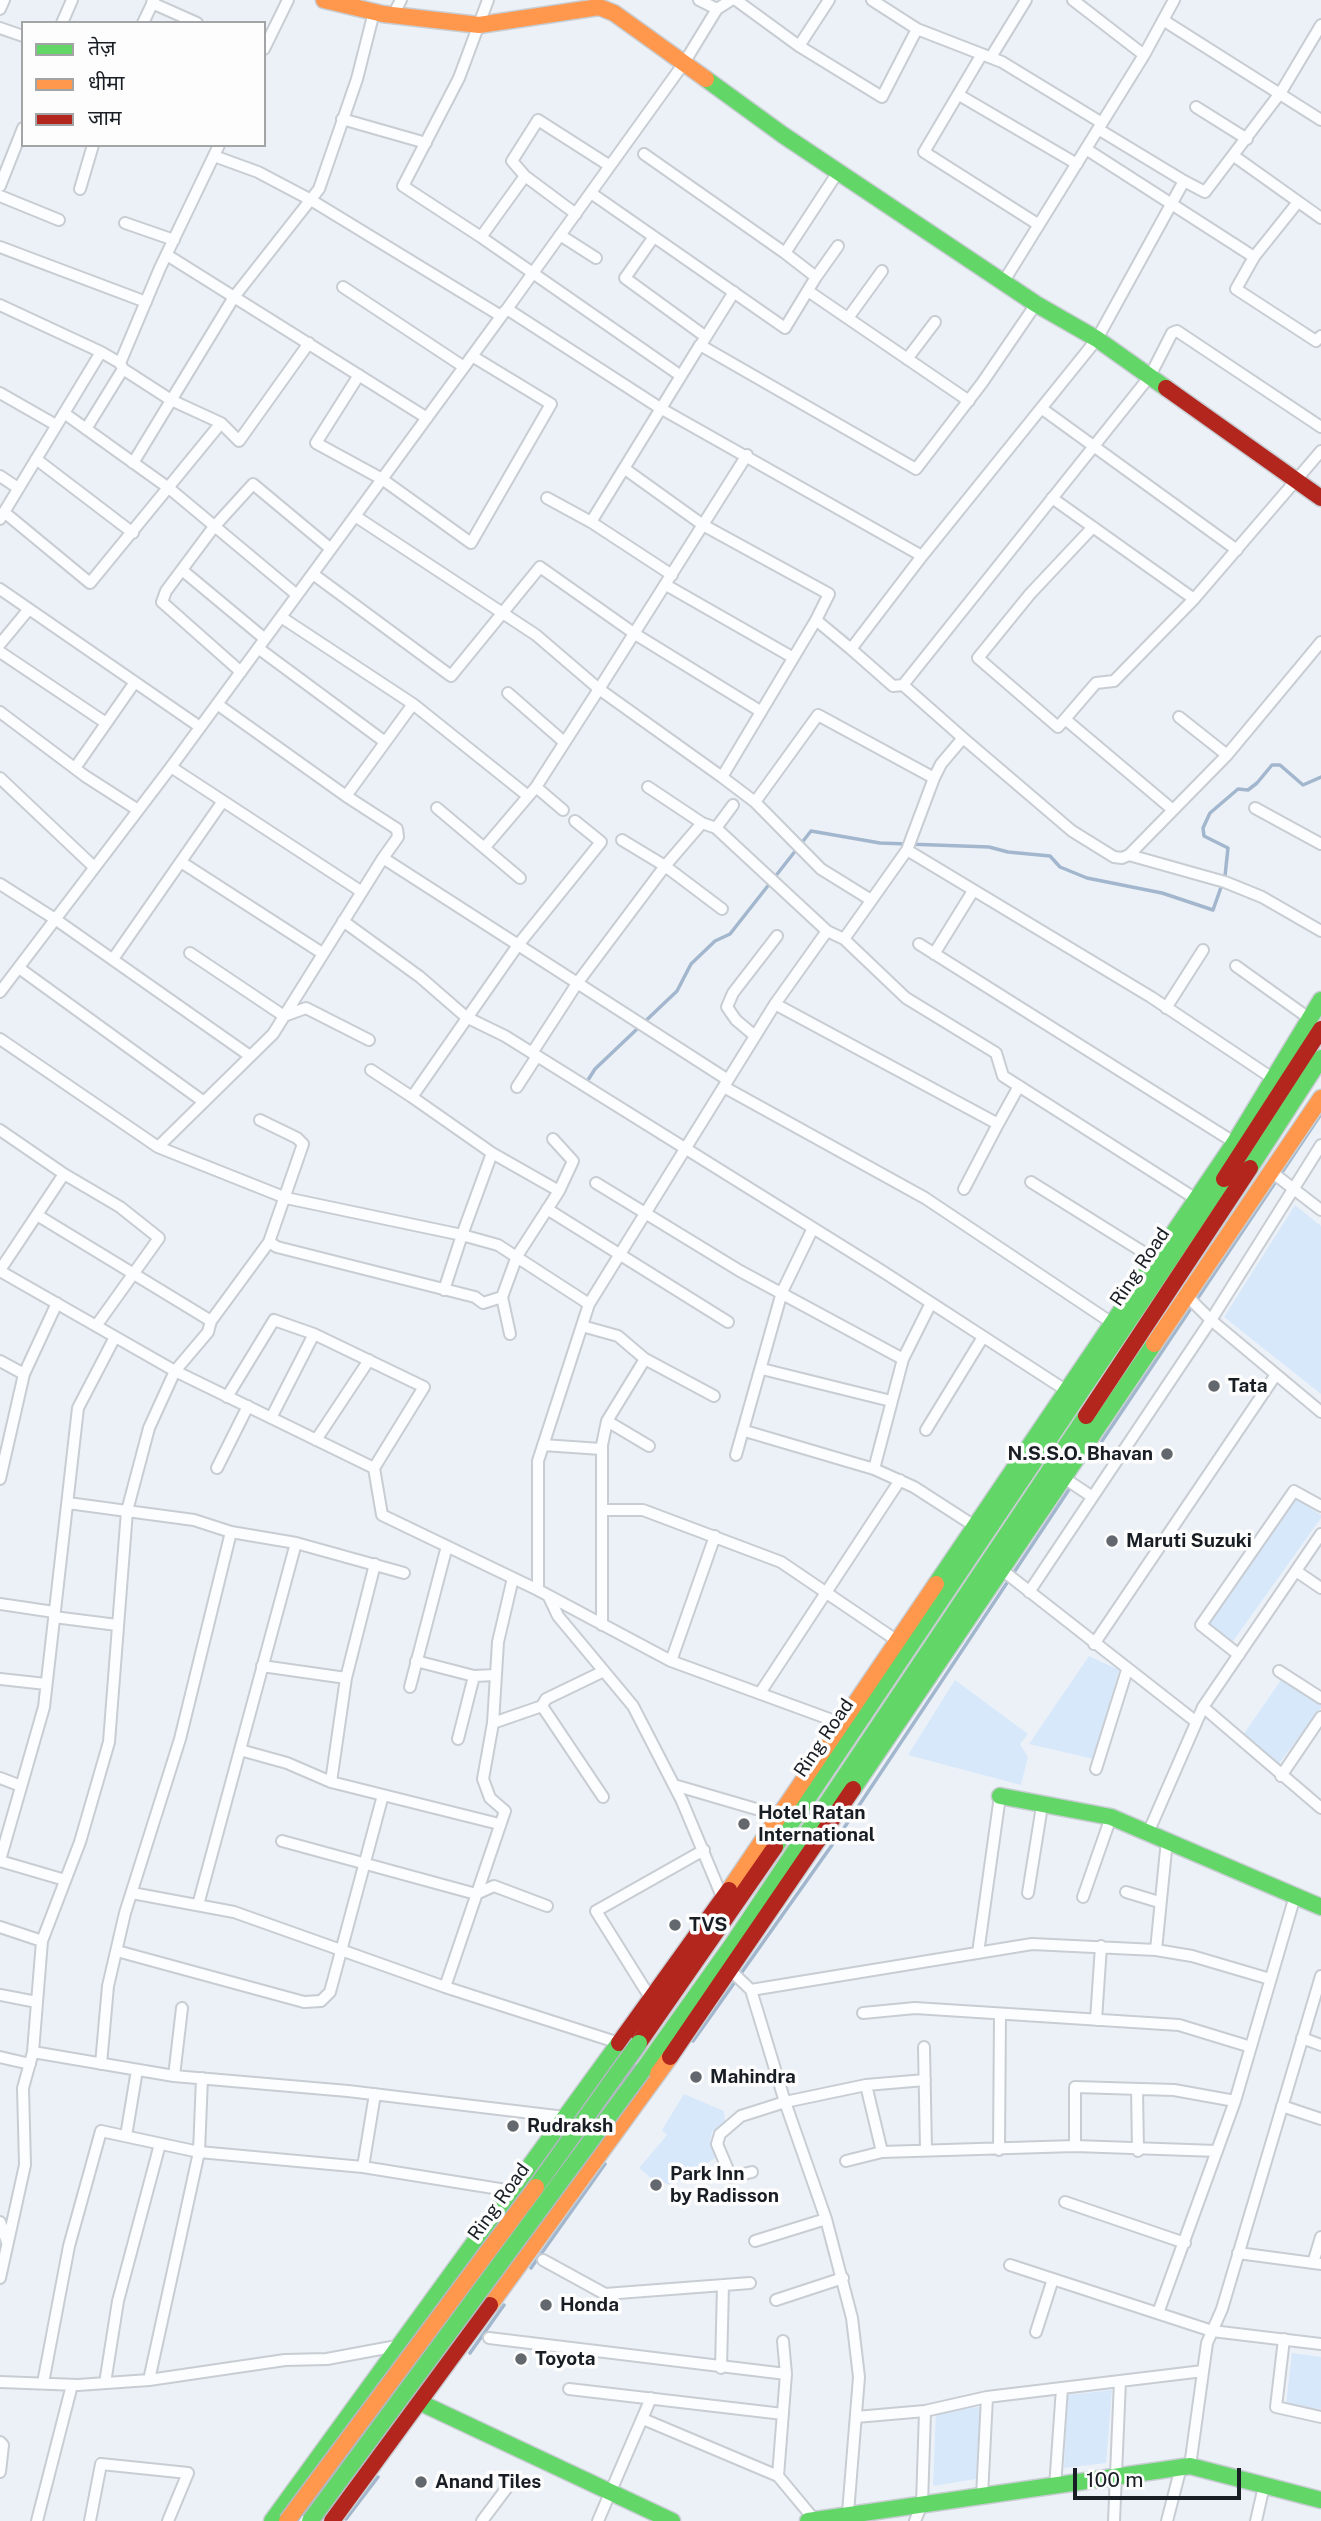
<!DOCTYPE html>
<meta charset="utf-8">
<style>
body{margin:0}
#map{position:relative;width:1321px;height:2521px;overflow:hidden;background:#ecf1f7;font-family:"Public Sans","Noto Sans Devanagari",sans-serif}
canvas{display:block}
.legend{position:absolute;left:21px;top:21px;width:245px;height:126px;box-sizing:border-box;background:#fdfdfd;border:2px solid #a2a4a6;margin:0;padding:9px 12px;list-style:none;font-size:21px;color:#191e24}
.legend li{display:flex;align-items:center;gap:14px;height:35px}
.legend b{width:35px;border:2px solid #a2a4a6}
.scale{position:absolute;left:1073px;top:2468px;width:168px;height:32px;box-sizing:border-box;border:4px solid #191e24;border-top:0;padding-left:9px;font-size:21px;line-height:24px;white-space:nowrap;color:#191e24;-webkit-text-stroke:5px #fdfdfd;paint-order:stroke}
</style>
<div id="map">
<canvas width="1321" height="2521"></canvas>
<ul class="legend">
<li><b style="height:9px;background:#63d668"></b>तेज़</li>
<li><b style="height:9px;background:#ff974d"></b>धीमा</li>
<li><b style="height:9px;background:#b3261e"></b>जाम</li>
</ul>
<div class="scale">100 m</div>
</div>
<script>
const context = document.querySelector('canvas').getContext('2d');
context.lineJoin = 'round';
function fillPath(path, color) { context.fillStyle = color; context.fill(path, 'evenodd'); }
const toPath = rows => new Path2D(rows.map(r => 'M' + r).join(''));
function stroke(path, color, width, dash) { context.strokeStyle = color; context.lineWidth = width; context.lineCap = dash ? 'butt' : 'round'; context.setLineDash(dash || []); context.stroke(path); }
function write(font, color, halo, rows, align = 'center') {
  context.font = font + ' "Public Sans",sans-serif'; context.lineWidth = 7; context.setLineDash([]); context.textBaseline = 'middle'; context.strokeStyle = halo; context.fillStyle = color; for (const [text, x, y, turn = 0] of rows) {
    context.save(); context.translate(x, y); context.rotate((+turn || 0) * Math.PI / 180); context.textAlign = isNaN(turn) ? turn : align; if (halo) context.strokeText(text, 0, 0); context.fillText(text, 0, 0); context.restore();
  }
}
fillPath(toPath([
 [1295,1205,1321,1226,1321,1394,1224,1317],
 [1294,1498,1321,1515,1321,1518,1231,1644,1208,1626],
 [1089,1656,1119,1670,1094,1759,1029,1744],
 [955,1680,1028,1734,1020,1744,1028,1757,1021,1785,908,1755],
 [1281,1680,1321,1704,1321,1708,1277,1766,1243,1735],
 [684,2094,724,2111,725,2123,712,2132,710,2140,717,2157,670,2185,651,2178,639,2168,667,2135,662,2130],
 [1292,2353,1321,2357,1321,2409,1286,2405],
 [1112,2390,1106,2463,1064,2468,1068,2395],
 [980,2407,976,2479,933,2486,936,2411]
]), '#d7e8fb');
stroke(toPath([
 [588,1080,595,1069,677,991,691,964,715,941,730,934,811,831,880,843,989,847,1008,852,1050,856,1060,867,1087,878,1162,893,1213,910,1225,876,1228,848,1204,836,1203,828,1210,813,1238,789,1248,790,1257,783,1272,765,1280,765,1303,785,1321,777],
 [1102,1441,1321,1114],
 [693,2041,842,1831,1070,1488],
 [531,2268,605,2164],
 [470,2353,504,2305],
 [346,2519,378,2477]
]), '#a2b7cd', 3.5);
const street = toPath([
 [488,0,459,78,403,186,481,237,525,176,576,214],
 [699,0,717,9],
 [731,0,717,9,684,63,507,309,660,408,922,556],
 [736,0,799,46,882,97,917,29],
 [872,0,917,29,1002,62,1102,123],
 [152,3,197,23],
 [0,9,4,0],
 [374,12,357,79,319,189,234,297,427,418],
 [393,15,401,0],
 [1163,20,1321,120],
 [62,23,72,0],
 [143,23,154,0],
 [0,28,23,36],
 [799,46,829,0],
 [264,49,288,0],
 [982,54,924,152,1039,225],
 [1144,55,1174,0],
 [991,57,1026,0],
 [959,95,1077,164],
 [1196,107,1247,139],
 [342,119,426,143],
 [1086,149,1254,257,1236,289,1316,341,1321,336],
 [644,154,785,253,838,172],
 [214,156,258,172,311,200,501,316],
 [1234,156,1321,218],
 [525,176,512,161,538,120,610,166],
 [1184,181,1205,192,1281,92,1321,25],
 [0,186,23,128],
 [80,189,93,145],
 [591,193,785,328,816,277,785,253],
 [0,196,59,220],
 [125,223,174,240],
 [560,235,596,258],
 [481,237,681,376],
 [653,238,625,278,706,337],
 [0,247,146,302],
 [1254,257,1298,202],
 [816,277,838,246],
 [1004,281,1144,55,1073,0],
 [343,287,464,367],
 [808,291,969,401],
 [0,305,101,352],
 [848,318,882,271],
 [702,343,734,292],
 [907,359,935,322],
 [120,363,123,369,171,400,221,423],
 [359,375,316,443,382,479,471,543,551,404,472,356],
 [0,393,56,425],
 [1041,408,1237,550],
 [64,413,170,489,297,595],
 [86,429,123,369],
 [36,459,133,533],
 [133,463,234,297,167,255],
 [625,469,703,525,829,594,816,620],
 [0,476,18,488],
 [547,498,591,522,672,575],
 [1052,498,1194,599,1321,451],
 [4,512,90,583,221,423,239,441,309,343],
 [355,516,505,311],
 [0,519,101,352,120,363,160,268,219,145],
 [591,522,700,345,916,469,982,383,1036,304],
 [182,570,265,639],
 [313,574,451,676,540,567,635,634,760,711],
 [666,585,792,657],
 [0,589,200,727],
 [0,644,29,609],
 [258,648,385,742],
 [0,652,106,723],
 [241,672,162,602,166,591,213,528,253,484,331,549],
 [903,685,893,686,851,649,922,556,1097,339,1184,181,1098,129],
 [508,693,564,742],
 [217,704,346,796,413,704,281,617],
 [413,704,528,796],
 [0,712,85,776,138,810],
 [1179,717,1227,755],
 [1065,719,1058,727,978,658,1030,594,1093,527],
 [963,738,903,685,1150,376,1172,333,1177,331,1321,427],
 [171,767,362,892],
 [75,768,135,682],
 [722,777,755,802,818,715,934,778],
 [0,778,94,867],
 [536,787,563,810],
 [648,787,702,823],
 [346,796,397,829,398,837,383,858],
 [755,802,821,869,871,900],
 [437,808,520,878],
 [1255,808,1321,844],
 [1173,810,1065,719,1096,683,1114,681,1194,599],
 [716,828,827,931],
 [622,840,665,866,722,909],
 [485,847,536,787,599,689,722,777,816,620,851,649],
 [907,850,1151,997,1275,1080],
 [1129,855,1225,882,1262,897,1321,931],
 [181,862,322,953],
 [0,884,55,919,250,1056],
 [343,921,420,977,466,1017,505,1036,882,1271,1067,1391],
 [844,939,906,998,996,1053,1003,1076,1196,1199],
 [919,944,1240,1146],
 [190,953,284,1016,306,1008,369,1040],
 [934,954,973,891],
 [113,959,223,801],
 [1236,966,1310,1019],
 [19,968,204,1102],
 [0,992,171,767,355,516,536,635,599,689,747,455],
 [775,1004,998,1124,964,1189],
 [1166,1008,1203,950],
 [755,1036,736,1020,727,1007,733,993,777,936],
 [0,1039,158,1147,273,1034,383,858,728,1080],
 [532,1053,578,982,665,866,702,823,716,828,733,805],
 [371,1070,412,1097],
 [517,1087,537,1056],
 [724,1087,925,1198,1112,1323],
 [260,1120,297,1138,303,1144,269,1242,277,1247,475,1297,483,1303,502,1297],
 [998,1124,1019,1086],
 [0,1130,64,1174,0,1270],
 [553,1139,573,1161,559,1191,492,1153,412,1097,518,945,601,842,575,821],
 [158,1147,286,1198,462,1235,492,1153],
 [1273,1173,1321,1210],
 [64,1174,120,1207,159,1238,96,1326],
 [1031,1182,1159,1262],
 [596,1183,740,1271,903,1359],
 [547,1209,728,1322],
 [37,1215,211,1321,208,1332,175,1371,149,1428,127,1511,194,1520,231,1532,180,1739,125,1913,108,1986,101,2064],
 [0,1271,175,1371,374,1468,382,1515,538,1590],
 [444,1290,462,1235,498,1245,589,1304],
 [1187,1296,1211,1320,1321,1412],
 [211,1321,269,1242],
 [582,1326,618,1336,645,1359,607,1421,602,1445,602,1625],
 [510,1334,502,1297,517,1256,559,1191],
 [645,1359,714,1396],
 [0,1361,24,1374],
 [762,1369,891,1401],
 [227,1397,274,1320,314,1334,424,1387,374,1468],
 [271,1418,314,1334],
 [607,1421,649,1446],
 [926,1430,983,1337],
 [745,1431,874,1469,914,1487,976,1527],
 [316,1440,369,1360],
 [543,1445,601,1449],
 [736,1455,782,1292,813,1228],
 [217,1468,248,1406],
 [874,1469,903,1359,931,1303],
 [1064,1478,1091,1496],
 [0,1479,24,1374,57,1303],
 [602,1510,643,1510,781,1562,899,1642],
 [231,1532,296,1543,404,1573],
 [1002,1570,1195,1721],
 [1296,1571,1321,1588],
 [1029,1592,1211,1320,1321,1145],
 [549,1597,558,1616,633,1706,682,1801,723,1899],
 [0,1604,54,1612],
 [54,1617,117,1625],
 [1094,1644,1275,1376],
 [1239,1655,1201,1625,1294,1491,1321,1506],
 [416,1661,474,1676,495,1675],
 [671,1661,715,1536],
 [262,1666,346,1678],
 [1279,1671,1321,1698],
 [0,1679,46,1684],
 [410,1687,447,1546],
 [760,1693,900,1480],
 [542,1706,603,1797],
 [1203,1707,1321,1808],
 [493,1723,542,1706,546,1699,604,1671],
 [843,1724,671,1661,538,1590,538,1461,589,1304,775,1004,827,931,844,939,907,850,934,778,941,764,963,738,1072,831,1114,857,1122,858,1129,855,1227,755,1321,642],
 [458,1739,474,1676],
 [240,1750,287,1763,331,1782,499,1824],
 [1096,1769,1127,1670],
 [1281,1776,1321,1717],
 [0,1778,21,1786],
 [331,1782,346,1678,375,1564],
 [674,1785,780,1816],
 [1148,1833,1203,1707,1321,1534],
 [282,1841,476,1894,494,1886,547,1906],
 [0,1860,44,1707,78,1408,115,1337],
 [0,1861,65,1880],
 [1126,1892,1159,1902],
 [132,1893,234,1912,445,1987,619,2043,623,2040],
 [1028,1893,1042,1806],
 [1083,1897,1111,1817],
 [198,1905,296,1543],
 [0,1927,42,1941,33,2052,174,2076,348,2091,565,2117],
 [42,1941,80,1842,109,1742,127,1511,68,1503],
 [1156,1950,1167,1840],
 [117,1951,304,2002,321,2001,330,1992,383,1795],
 [978,1953,1000,1796],
 [729,1969,751,1990,785,2102,826,2219,852,2318,859,2377,848,2513],
 [445,1987,505,1811,490,1798,483,1779,493,1723,498,1642,513,1578],
 [751,1990,1032,1944,1156,1950,1192,1956,1270,1979],
 [0,1995,37,2002],
 [651,1999,596,1911,704,1850],
 [863,2013,915,2008,1179,2025,1251,2047],
 [1096,2020,1101,1946],
 [1302,2038,1321,2045],
 [924,2047,926,2150],
 [0,2057,30,2064],
 [174,2076,182,2008],
 [866,2085,882,2152,1075,2146,1217,2151],
 [1137,2089,1138,2151],
 [1282,2106,1321,2119],
 [126,2136,137,2070],
 [1075,2146,1075,2087,1174,2090,1235,2101],
 [999,2150,1000,2014],
 [846,2161,882,2152],
 [363,2167,375,2094],
 [752,2172,731,2177,717,2144,720,2134,741,2116,785,2102,866,2085,925,2080],
 [1065,2202,1185,2243],
 [0,2222,7,2242],
 [755,2241,826,2219],
 [1238,2253,1321,2264],
 [543,2260,605,2294,750,2283],
 [1313,2263,1321,2237],
 [1010,2265,1212,2331,1321,2344],
 [0,2278,25,2165,23,2088,33,2052],
 [776,2300,843,2278],
 [1158,2313,1235,2101,1295,1896],
 [1036,2332,1053,2279],
 [489,2338,786,2374,778,2476],
 [1284,2339,1276,2407,1321,2417],
 [783,2341,786,2374],
 [721,2368,723,2285],
 [149,2380,285,2360,327,2359,402,2345],
 [0,2382,78,2385,149,2380,199,2152,363,2167,512,2191],
 [43,2383,69,2246,101,2131,199,2152,202,2078],
 [105,2383,118,2301,160,2144],
 [569,2389,783,2414],
 [856,2417,925,2411,987,2397,1203,2371],
 [643,2419,778,2476,813,2518],
 [0,2442,3,2445,0,2472],
 [1190,2466,1207,2343,1222,2309,1321,1976],
 [1055,2487,1062,2388],
 [982,2496,987,2397],
 [37,2521,72,2385],
 [90,2521,101,2464,188,2473,168,2521],
 [482,2521,509,2485],
 [598,2521,651,2398],
 [915,2521,922,2504,925,2411],
 [1114,2521,1120,2381],
 [1167,2521,1181,2467],
 [1256,2521,1264,2486]
]);
const fast = toPath([
 [706,79,783,135,1036,304,1097,339,1166,388],
 [1250,1168,1321,1058],
 [936,1584,1235,1142,1321,1000],
 [853,1789,1154,1344],
 [1000,1796,1111,1817,1321,1907],
 [775,1847,1224,1179],
 [643,2070,732,1945,1086,1416],
 [421,2403,672,2521],
 [272,2521,619,2043],
 [808,2521,1190,2466,1321,2500]
]);
const slow = toPath([
 [324,0,383,14,479,25,599,7,614,13,706,79],
 [1154,1344,1321,1098],
 [729,1890,936,1584],
 [490,2305,670,2057]
]);
const jam = toPath([
 [1166,388,1321,498],
 [1224,1179,1321,1029],
 [1086,1416,1250,1168],
 [619,2043,729,1890],
 [639,2043,775,1847],
 [670,2057,853,1789],
 [332,2521,490,2305]
]);
stroke(street, '#c8cdd3', 14);
stroke(fast, '#c8cdd3', 19);
stroke(slow, '#c8cdd3', 19);
stroke(jam, '#c8cdd3', 19);
stroke(street, '#fcfdfe', 10);
stroke(fast, '#63d668', 16);
stroke(slow, '#ff974d', 16);
stroke(jam, '#b3261e', 16);
const fastBridge = toPath([
 [536,2187,639,2043],
 [310,2521,643,2070]
]);
const slowBridge = toPath([
 [287,2521,536,2187]
]);
stroke(fastBridge, '#b1b8c1', 19, []);
stroke(slowBridge, '#b1b8c1', 19, []);
stroke(fastBridge, '#63d668', 16);
stroke(slowBridge, '#ff974d', 16);
for (const [x, y, r, color] of [
 [1214,1386,7,"#63686e"],
 [1167,1454,7,"#63686e"],
 [1112,1541,7,"#63686e"],
 [744,1824,7,"#63686e"],
 [675,1925,7,"#63686e"],
 [696,2077,7,"#63686e"],
 [513,2126,7,"#63686e"],
 [656,2185,7,"#63686e"],
 [546,2305,7,"#63686e"],
 [521,2359,7,"#63686e"],
 [421,2482,7,"#63686e"]
]) { const dot = new Path2D(); dot.arc(x, y, r, 0, 2 * Math.PI); context.fillStyle = color; context.fill(dot); stroke(dot, '#fdfdfd', 2.5); }
write('19px', '#191e24', '#fdfdfd', [
 ["Ring Road",1140,1267,-56],
 ["Ring Road",824,1738,-56],
 ["Ring Road",499,2202,-54]
]);
write('bold 19px', '#191e24', '#fdfdfd', [
 ["Tata",1228,1386],
 ["N.S.S.O. Bhavan",1153,1454,"right"],
 ["Maruti Suzuki",1126,1541],
 ["Hotel Ratan",758,1813],
 ["International",758,1835],
 ["TVS",689,1925],
 ["Mahindra",710,2077],
 ["Rudraksh",527,2126],
 ["Park Inn",670,2174],
 ["by Radisson",670,2196],
 ["Honda",560,2305],
 ["Toyota",535,2359],
 ["Anand Tiles",435,2482]
], 'left');
</script>
